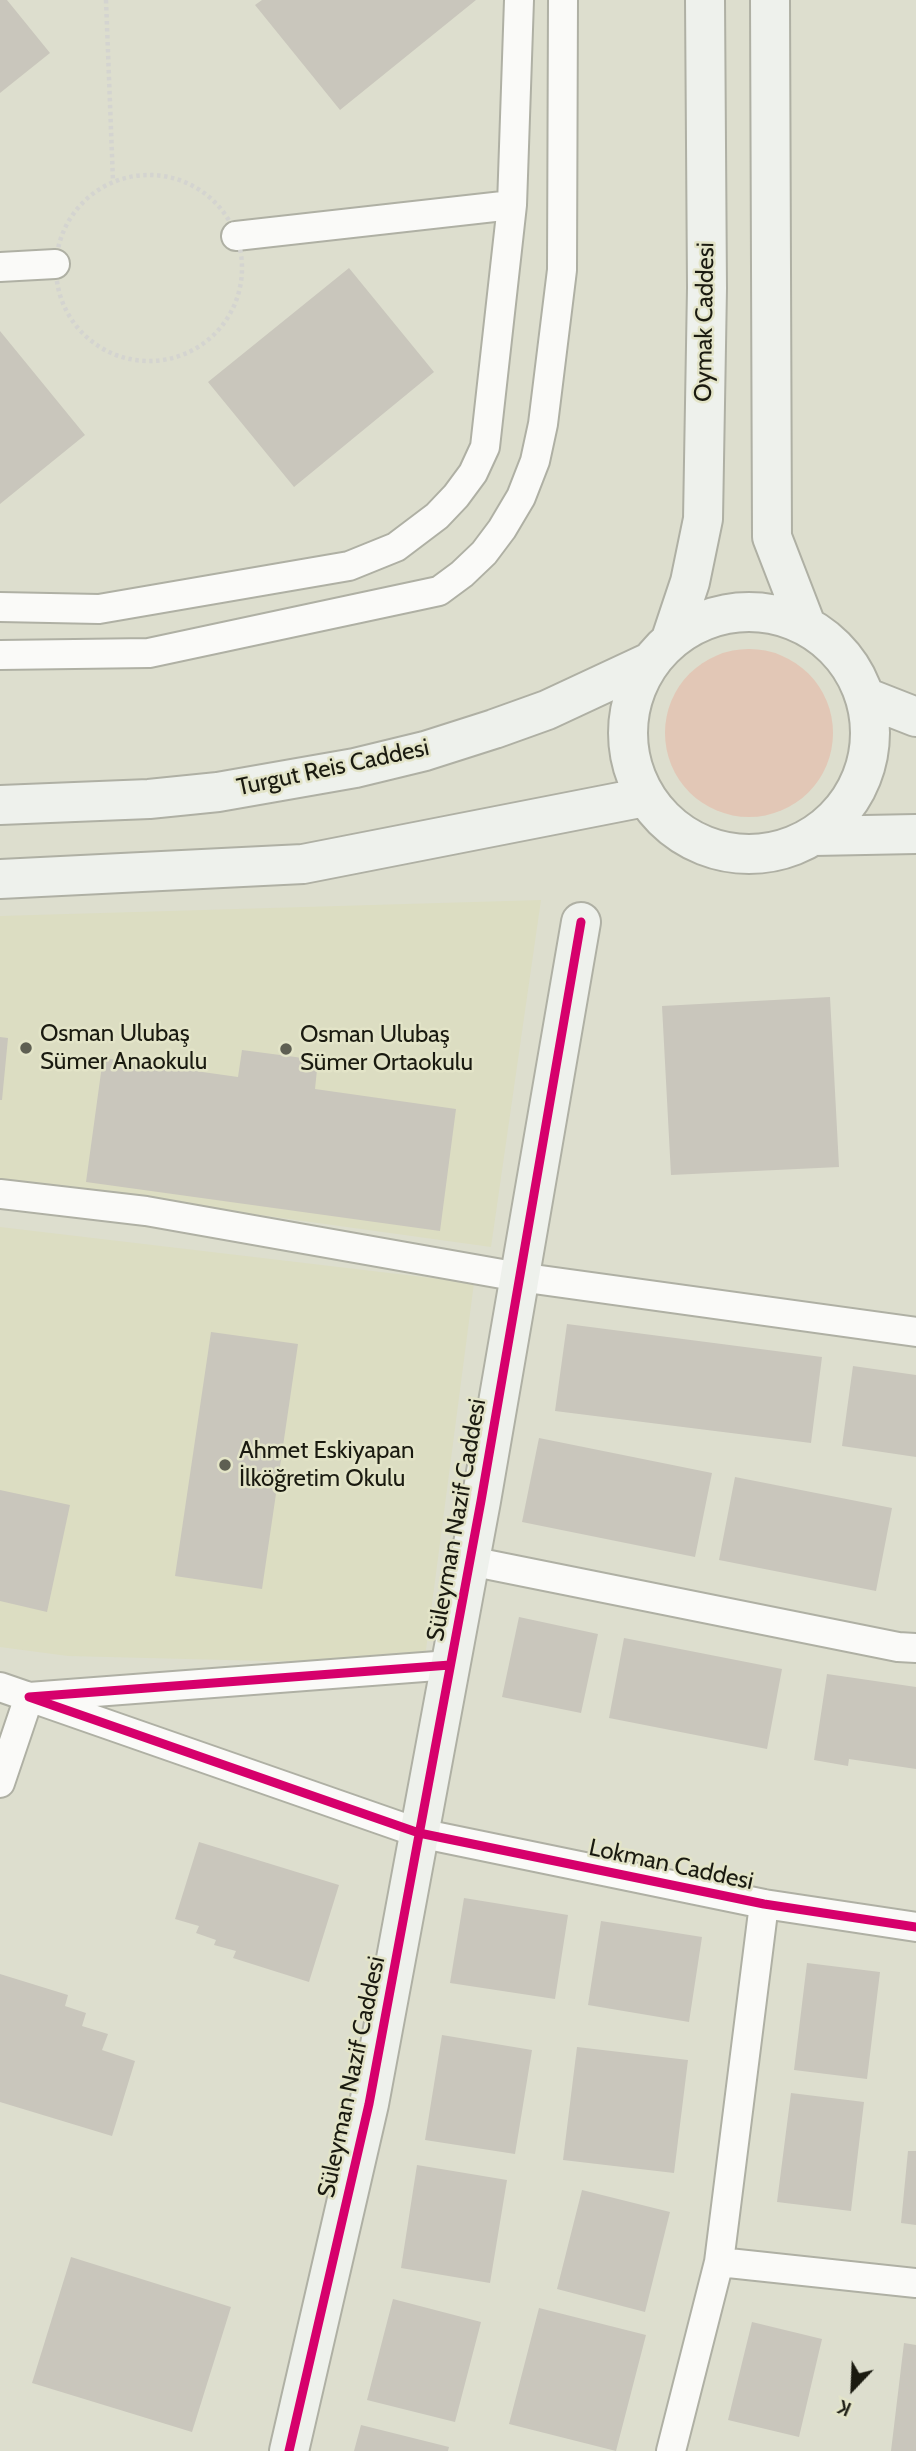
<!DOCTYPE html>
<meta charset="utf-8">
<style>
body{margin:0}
#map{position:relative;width:916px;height:2451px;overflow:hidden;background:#dddece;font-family:Cabin,sans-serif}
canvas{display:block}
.north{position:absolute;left:818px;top:2353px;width:70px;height:70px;-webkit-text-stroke:5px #e3e4c8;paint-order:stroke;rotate:203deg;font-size:19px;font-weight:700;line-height:28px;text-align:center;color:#1a1a10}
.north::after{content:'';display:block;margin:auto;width:24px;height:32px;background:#1a1a10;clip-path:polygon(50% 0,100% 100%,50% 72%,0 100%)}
</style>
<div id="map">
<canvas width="916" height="2451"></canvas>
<div class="north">K</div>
</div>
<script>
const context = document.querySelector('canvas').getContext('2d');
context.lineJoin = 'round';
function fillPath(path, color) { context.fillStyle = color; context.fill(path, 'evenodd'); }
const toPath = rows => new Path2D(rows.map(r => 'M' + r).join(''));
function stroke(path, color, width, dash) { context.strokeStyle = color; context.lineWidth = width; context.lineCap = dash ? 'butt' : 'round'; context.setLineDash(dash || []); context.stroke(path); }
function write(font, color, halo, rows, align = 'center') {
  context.font = font + ' Cabin,sans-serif'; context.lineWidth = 5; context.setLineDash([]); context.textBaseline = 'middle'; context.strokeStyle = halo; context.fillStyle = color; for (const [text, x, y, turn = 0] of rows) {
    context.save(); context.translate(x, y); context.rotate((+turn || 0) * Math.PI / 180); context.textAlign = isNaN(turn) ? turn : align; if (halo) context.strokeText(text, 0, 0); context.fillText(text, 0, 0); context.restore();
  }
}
fillPath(toPath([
 [541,900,491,1247,0,1179,0,916],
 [0,1227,474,1283,424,1665,68,1656,0,1647]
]), '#dcddc2');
fillPath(toPath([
 '665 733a84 84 0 1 1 168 0a84 84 0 1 1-168 0Z'
]), '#e2c7b6');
fillPath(toPath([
 [0,0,7,0,50,53,0,93],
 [262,0,476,0,340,110,255,5],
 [349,268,434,372,294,487,208,382],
 [0,331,85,435,0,504],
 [830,997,839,1167,671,1175,662,1006],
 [0,1037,8,1038,2,1100,0,1100],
 [242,1050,318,1060,315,1089,456,1109,440,1231,86,1182,103,1058,238,1077],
 [567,1324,822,1357,811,1443,555,1411],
 [211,1332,298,1344,262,1589,175,1576],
 [853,1366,916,1375,916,1457,842,1446],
 [539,1438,712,1473,695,1557,522,1522],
 [735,1477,892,1508,876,1591,719,1560],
 [0,1490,70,1505,47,1612,0,1601],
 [519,1617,598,1634,581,1713,502,1697],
 [624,1638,782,1669,767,1749,609,1718],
 [827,1674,916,1687,916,1769,849,1759,848,1766,814,1760],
 [199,1842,339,1885,309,1982,233,1958,236,1951,214,1945,216,1940,196,1933,199,1926,175,1919],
 [464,1898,568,1915,555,1999,450,1983],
 [601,1921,702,1937,689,2022,588,2005],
 [807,1963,880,1972,867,2079,794,2070],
 [0,1974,68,1995,65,2006,86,2013,82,2026,108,2034,102,2050,135,2061,112,2136,0,2102],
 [442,2035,532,2050,515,2154,425,2140],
 [577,2047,688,2060,674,2173,563,2160],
 [791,2093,864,2102,851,2211,777,2202],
 [908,2151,916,2151,916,2225,901,2223],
 [417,2165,507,2180,490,2283,401,2268],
 [582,2190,670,2212,645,2312,557,2289],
 [71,2257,231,2307,192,2432,32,2383],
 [393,2299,481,2322,455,2422,367,2400],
 [539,2308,646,2335,616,2451,509,2424],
 [752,2322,822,2339,799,2437,728,2420],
 [904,2343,916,2345,916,2451,891,2451],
 [361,2425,449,2447,448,2451,354,2451]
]), '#c9c6bc');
const street = toPath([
 [236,236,512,205],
 [0,267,55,264],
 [0,607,99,609,349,566,396,547,437,516,456,496,473,473,485,447,512,205,519,0],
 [0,655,149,653,439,591,462,574,484,553,502,529,521,497,535,461,543,424,562,270,563,0],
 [0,1194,146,1211,519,1277,916,1332],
 [470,1561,898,1647,916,1648],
 [450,1665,29,1697,419,1833,764,1904,916,1927],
 [0,1687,29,1697,0,1783],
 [719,2262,916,2283],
 [671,2451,719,2262,764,1904]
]);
const secondary = toPath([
 [770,0,772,537,806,625],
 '628 733a121 121 0 1 1 242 0a121 121 0 1 1-242 0Z',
 [671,639,690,582,703,519,707,288,705,0],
 [865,697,916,717],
 [0,805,149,799,218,792,355,768,425,751,494,729,547,710,650,662],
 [814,836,916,834],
 [0,879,303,864,645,797],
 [289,2451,369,2104,481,1501,581,922]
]);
stroke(street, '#afb0a4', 32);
stroke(secondary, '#afb0a4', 42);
stroke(toPath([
 [106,0,113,181],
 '56 268a93 93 0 1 1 186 0a93 93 0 1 1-186 0Z'
]), '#d4d4d0', 4.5, [3.5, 3.5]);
stroke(street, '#fafaf8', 28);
stroke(secondary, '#eef1ec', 38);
stroke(toPath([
 [450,1665,29,1697,419,1833,764,1904,916,1927],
 [289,2451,369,2104,481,1501,581,922]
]), '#d6006c', 9);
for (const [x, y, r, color] of [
 [26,1048,7,"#5e5f52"],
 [286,1049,7,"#5e5f52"],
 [225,1465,7,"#5e5f52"]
]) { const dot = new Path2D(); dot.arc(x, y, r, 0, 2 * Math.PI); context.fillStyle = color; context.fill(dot); stroke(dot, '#e3e4c8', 2.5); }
write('24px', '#1a1a10', '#e3e4c8', [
 ["Oymak Caddesi",705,322,-89],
 ["Turgut Reis Caddesi",333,768,-12],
 ["Süleyman Nazif Caddesi",457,1520,-80],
 ["Lokman Caddesi",671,1865,12],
 ["Süleyman Nazif Caddesi",352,2077,-78]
]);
write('24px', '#1a1a10', '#e3e4c8', [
 ["Osman Ulubaş",40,1034],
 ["Sümer Anaokulu",40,1062],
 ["Osman Ulubaş",300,1035],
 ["Sümer Ortaokulu",300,1063],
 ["Ahmet Eskiyapan",239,1451],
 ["İlköğretim Okulu",239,1479]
], 'left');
</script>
